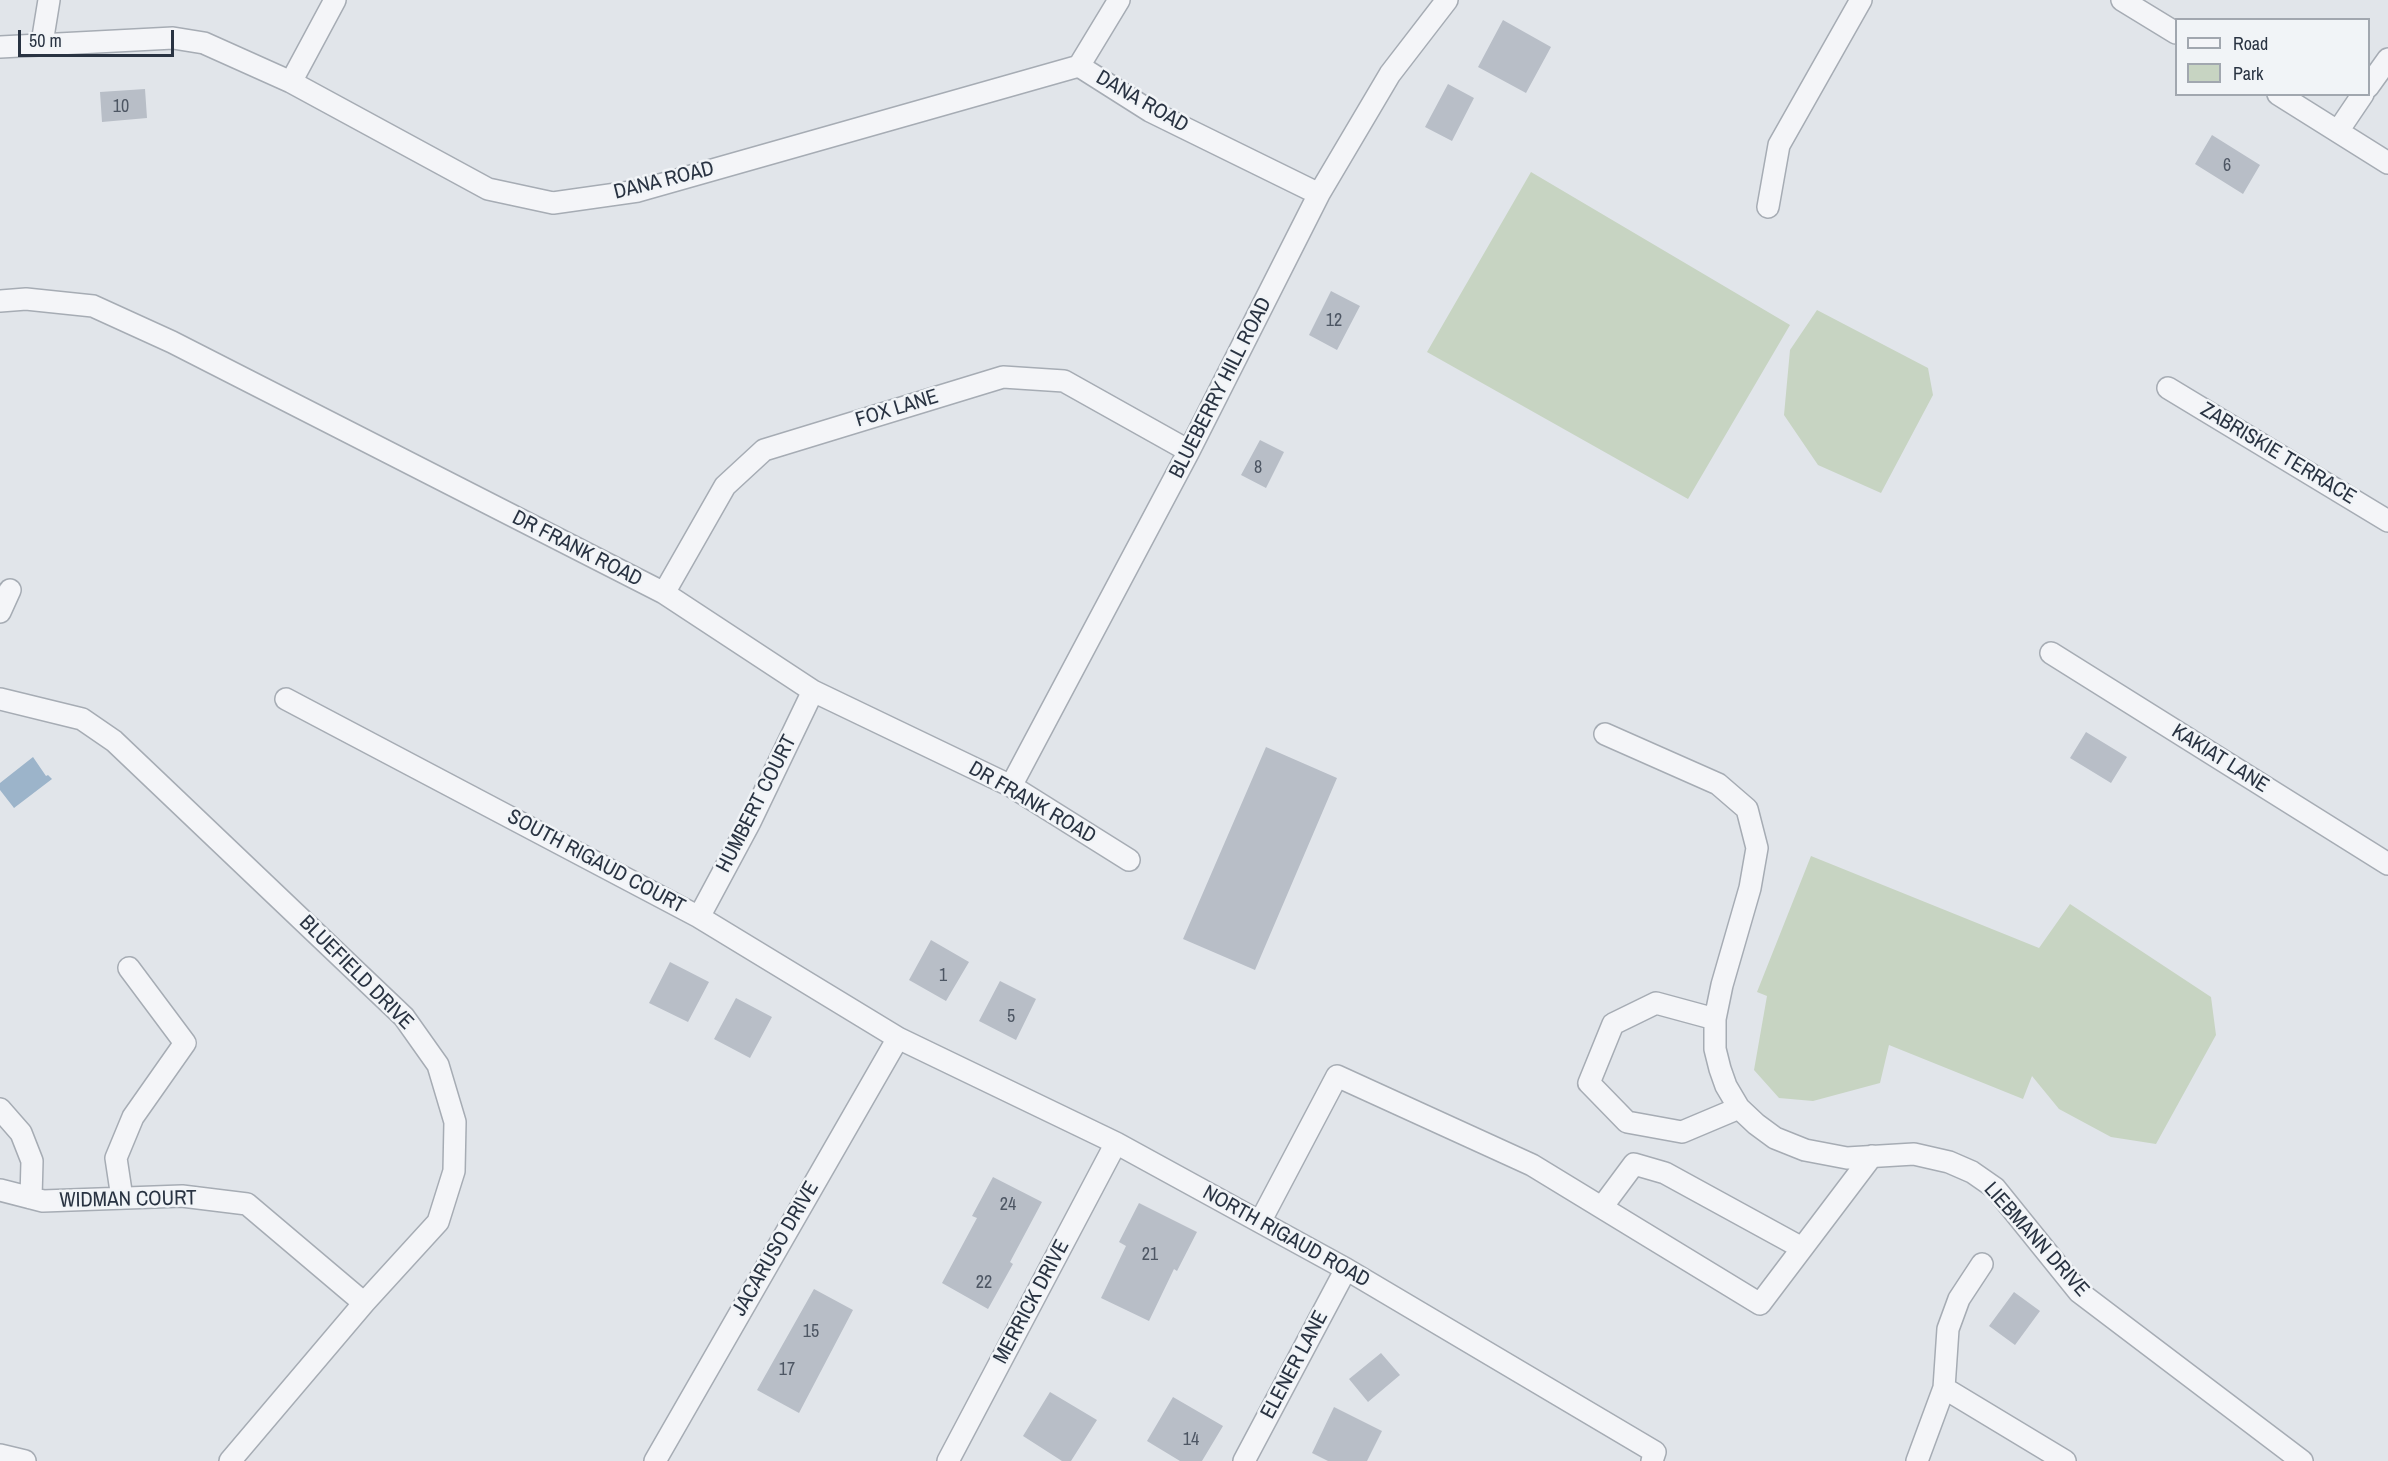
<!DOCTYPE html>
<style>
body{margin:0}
#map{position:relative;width:2388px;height:1461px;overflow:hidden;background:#e1e5ea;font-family:"Archivo Narrow",sans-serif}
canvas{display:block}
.legend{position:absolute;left:2175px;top:18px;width:195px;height:78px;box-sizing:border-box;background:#f1f4f7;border:2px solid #a1a7af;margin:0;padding:8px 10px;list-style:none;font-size:18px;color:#293342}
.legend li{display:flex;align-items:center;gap:12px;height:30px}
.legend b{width:30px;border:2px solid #a1a7af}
.scale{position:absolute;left:18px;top:30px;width:156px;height:27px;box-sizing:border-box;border:3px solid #293342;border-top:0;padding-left:8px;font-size:18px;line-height:21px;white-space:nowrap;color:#293342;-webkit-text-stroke:4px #f1f4f7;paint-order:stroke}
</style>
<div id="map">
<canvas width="2388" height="1461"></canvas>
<ul class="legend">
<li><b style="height:8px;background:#f4f5f8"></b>Road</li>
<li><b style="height:16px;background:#c7d4c2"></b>Park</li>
</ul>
<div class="scale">50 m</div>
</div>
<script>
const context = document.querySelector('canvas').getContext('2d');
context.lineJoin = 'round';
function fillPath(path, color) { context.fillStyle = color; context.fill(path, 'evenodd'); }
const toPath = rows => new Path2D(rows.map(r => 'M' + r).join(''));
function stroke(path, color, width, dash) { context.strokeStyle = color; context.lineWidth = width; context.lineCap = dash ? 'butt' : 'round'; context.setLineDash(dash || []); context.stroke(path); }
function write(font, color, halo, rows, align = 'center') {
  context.font = font + ' "Archivo Narrow",sans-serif'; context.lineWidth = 5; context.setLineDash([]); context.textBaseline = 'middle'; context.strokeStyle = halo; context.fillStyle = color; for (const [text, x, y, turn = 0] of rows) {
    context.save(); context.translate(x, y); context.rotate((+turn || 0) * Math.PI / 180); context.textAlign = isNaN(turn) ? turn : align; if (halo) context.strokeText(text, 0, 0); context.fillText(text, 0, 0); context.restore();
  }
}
fillPath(toPath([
 [1531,172,1790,325,1688,499,1427,352],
 [1817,310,1928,368,1933,395,1881,493,1818,465,1784,415,1790,350],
 [1811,856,2039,948,2070,904,2211,997,2216,1035,2156,1144,2111,1137,2059,1109,2032,1076,2023,1099,1889,1045,1880,1083,1813,1101,1779,1098,1754,1070,1767,996,1757,992]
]), '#c7d4c2');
fillPath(toPath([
 [33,757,46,776,48,775,52,779,14,808,0,790,0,783]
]), '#9cb4ca');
fillPath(toPath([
 [1503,20,1551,47,1526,93,1478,67],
 [1448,84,1474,98,1452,141,1425,127],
 [145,89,147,118,102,122,100,92],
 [2212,135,2260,165,2243,194,2195,164],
 [1331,291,1360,306,1337,350,1309,335],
 [1260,440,1284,452,1266,488,1241,475],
 [2086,732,2127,757,2111,783,2070,758],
 [1266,747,1337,778,1255,970,1183,939],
 [931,940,969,962,946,1001,909,980],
 [670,962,709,982,688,1022,649,1003],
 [1000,981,1036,999,1016,1040,979,1021],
 [736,998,772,1017,750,1058,714,1039],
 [993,1177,1042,1202,1010,1262,1013,1264,988,1309,942,1283,977,1218,972,1216],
 [1139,1203,1197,1232,1177,1271,1174,1269,1149,1321,1101,1298,1126,1246,1119,1242],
 [814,1289,853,1310,799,1413,757,1390],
 [2014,1292,2040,1311,2015,1345,1989,1326],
 [1381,1353,1400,1375,1368,1402,1349,1379],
 [1050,1392,1097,1420,1071,1461,1062,1461,1023,1436],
 [1173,1397,1223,1426,1202,1461,1180,1461,1147,1441],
 [1334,1407,1382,1431,1367,1461,1328,1461,1312,1453]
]), '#b8bec7');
const minor = toPath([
 [2122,0,2176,33],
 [42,43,49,0],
 [0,47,173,38,204,43,291,82,488,189,553,203,638,191,1079,66,1150,111,1319,194],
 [1079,66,1119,0],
 [291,82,335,0],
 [2368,87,2388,59],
 [2278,94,2388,163],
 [2338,131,2363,94],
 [1768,207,1779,145,1861,0],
 [0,301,26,299,93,306,172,342,664,593,813,691,1011,786,1129,860],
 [2168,388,2388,521],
 [664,593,725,486,764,450,1003,377,1064,381,1189,451],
 [0,612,10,590],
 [2051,653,2388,864],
 [0,699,82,719,114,741,404,1017,438,1065,455,1122,454,1171,438,1222,364,1303,230,1461],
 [286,699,699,917,898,1038,1116,1143,1346,1269,1655,1452,1652,1461],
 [1605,734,1718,784,1747,809,1757,848,1750,888,1722,985,1715,1019,1715,1049,1720,1069,1726,1086,1739,1108,1756,1124,1775,1138,1805,1150,1847,1158,1914,1154,1949,1162,1972,1172,1995,1188,2079,1292,2302,1461],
 [1011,786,1189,451,1319,194,1390,74,1447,0],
 [699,917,750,822,813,691],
 [1715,1019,1656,1003,1613,1024,1589,1083,1627,1122,1682,1132,1739,1108],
 [0,1109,21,1133,32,1161,31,1198],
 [0,1190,43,1201,182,1196,247,1204,364,1303],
 [122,1198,116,1158,133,1117,185,1043,129,968],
 [1602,1207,1634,1164,1665,1173,1802,1248],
 [1260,1222,1337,1076,1532,1165,1760,1304,1872,1156],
 [1944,1388,2065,1461],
 [0,1455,25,1461],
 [655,1461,898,1038],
 [948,1461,1116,1143],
 [1244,1461,1346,1269],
 [1917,1461,1944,1388,1948,1329,1959,1299,1982,1264]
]);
stroke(minor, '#a6acb4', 24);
stroke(minor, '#f4f5f8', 21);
write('18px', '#4d5663', null, [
 ["10",121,107],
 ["6",2227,166],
 ["12",1334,321],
 ["8",1258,468],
 ["1",943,976],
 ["5",1011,1017],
 ["24",1008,1205],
 ["21",1150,1255],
 ["22",984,1283],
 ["15",811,1332],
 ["17",787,1370],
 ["14",1191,1440]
]);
write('21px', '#293342', '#f1f4f7', [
 ["DANA ROAD",1142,102,30],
 ["DANA ROAD",664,181,-14],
 ["BLUEBERRY HILL ROAD",1221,388,-63],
 ["FOX LANE",897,409,-17],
 ["ZABRISKIE TERRACE",2278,454,31],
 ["DR FRANK ROAD",577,549,27],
 ["KAKIAT LANE",2220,759,32],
 ["DR FRANK ROAD",1032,803,30],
 ["HUMBERT COURT",757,804,-63],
 ["SOUTH RIGAUD COURT",596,862,28],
 ["BLUEFIELD DRIVE",356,973,45],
 ["WIDMAN COURT",128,1200,-1],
 ["NORTH RIGAUD ROAD",1286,1237,29],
 ["LIEBMANN DRIVE",2036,1240,48],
 ["JACARUSO DRIVE",776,1249,-60],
 ["MERRICK DRIVE",1032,1302,-62],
 ["ELENER LANE",1295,1365,-62]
]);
</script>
